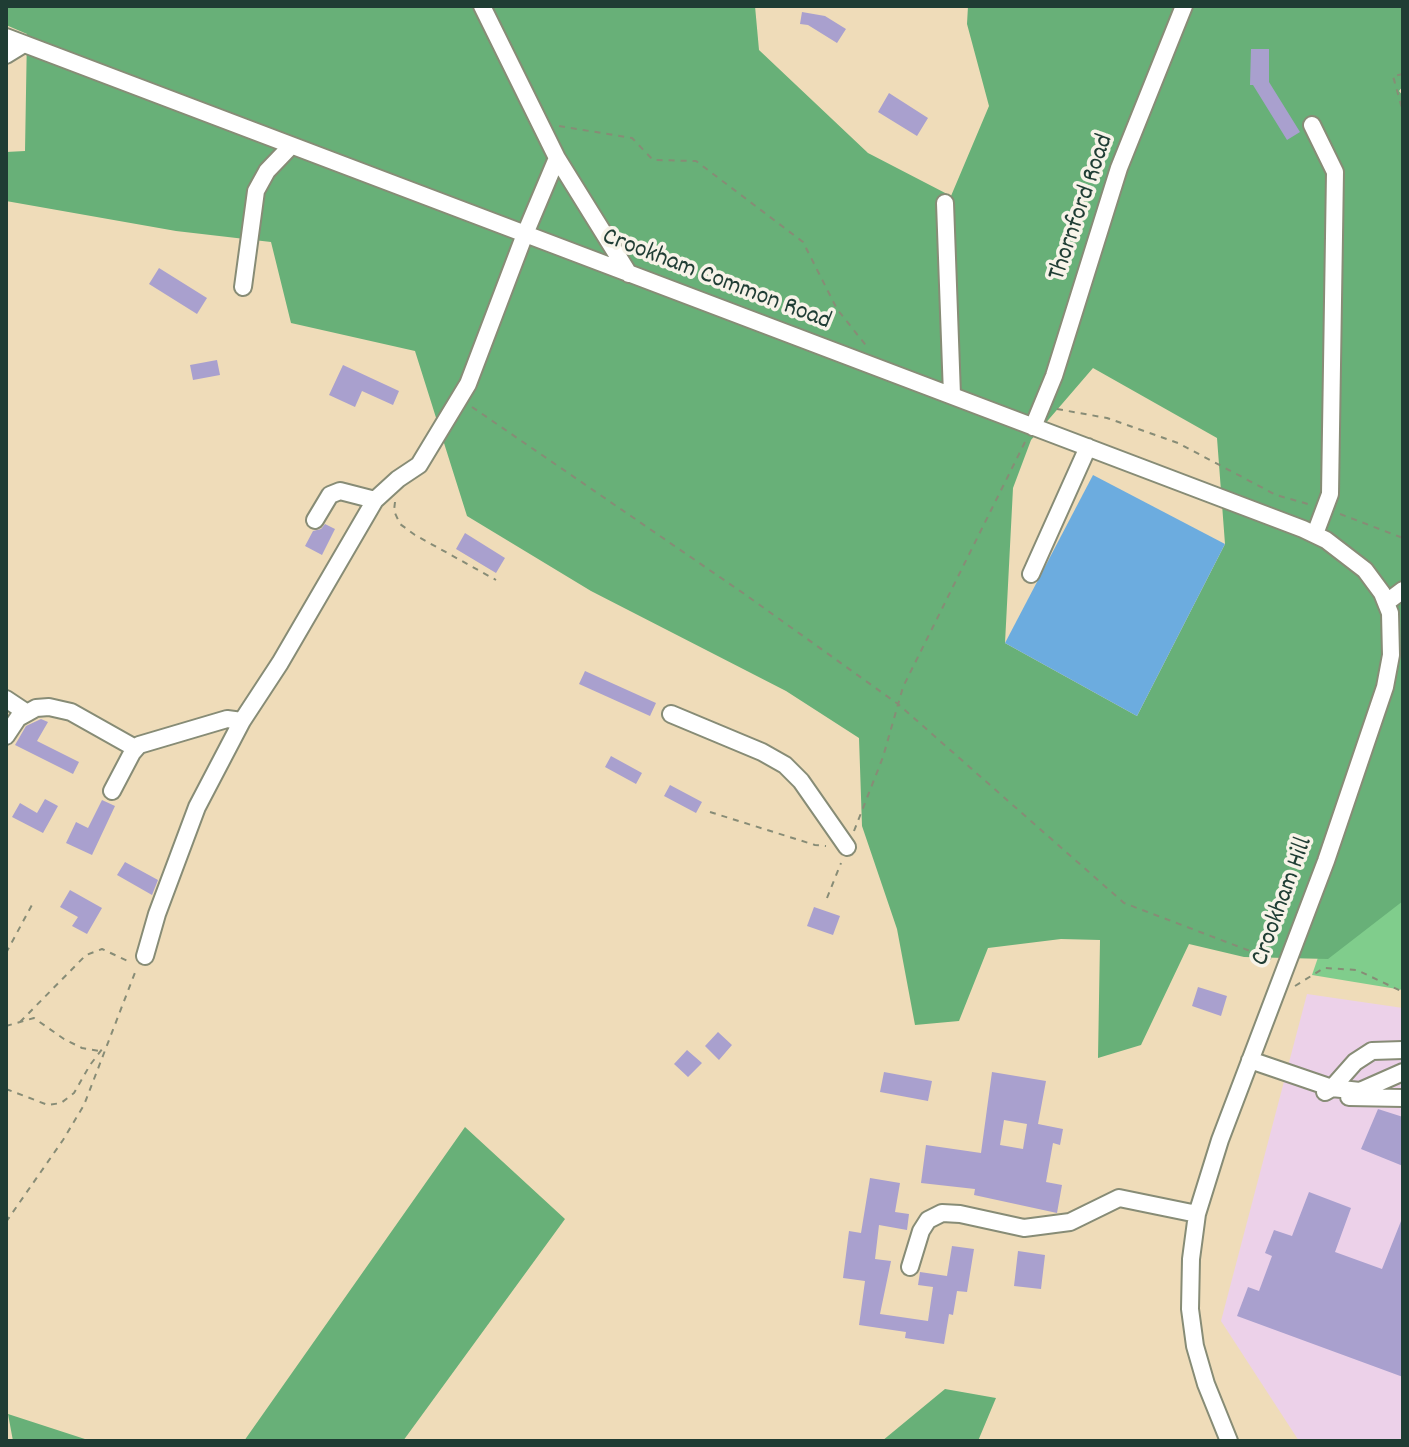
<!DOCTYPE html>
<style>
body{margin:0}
#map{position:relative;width:1409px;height:1447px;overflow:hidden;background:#efdcb9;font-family:Dekko,sans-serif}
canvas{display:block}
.frame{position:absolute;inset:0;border:8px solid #1f3d34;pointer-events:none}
</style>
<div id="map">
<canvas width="1409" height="1447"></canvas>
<div class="frame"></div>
</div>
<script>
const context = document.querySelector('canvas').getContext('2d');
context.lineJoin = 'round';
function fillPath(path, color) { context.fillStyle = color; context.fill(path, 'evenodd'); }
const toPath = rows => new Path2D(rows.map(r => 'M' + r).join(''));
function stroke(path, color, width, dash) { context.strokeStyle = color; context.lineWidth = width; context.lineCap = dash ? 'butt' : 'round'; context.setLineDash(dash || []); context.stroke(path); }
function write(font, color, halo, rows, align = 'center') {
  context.font = font + ' Dekko,sans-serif'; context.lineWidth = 7; context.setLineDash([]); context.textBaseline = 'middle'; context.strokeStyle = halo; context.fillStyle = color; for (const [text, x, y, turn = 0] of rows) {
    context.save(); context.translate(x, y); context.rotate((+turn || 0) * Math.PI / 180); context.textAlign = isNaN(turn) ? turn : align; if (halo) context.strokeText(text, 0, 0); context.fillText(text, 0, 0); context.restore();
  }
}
fillPath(toPath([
 [1307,994,1403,1008,1403,1441,1299,1441,1221,1321]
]), '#ecd1e9');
fillPath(toPath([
 [1403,709,1403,990,1312,975]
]), '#80cd8c');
fillPath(toPath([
 [6,6,755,6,759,50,868,153,951,196,989,106,967,24,968,6,1403,6,1403,86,1399,91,1403,96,1403,901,1328,959,1244,957,1189,944,1141,1045,1098,1058,1100,940,1061,939,988,948,959,1021,915,1025,897,929,862,826,859,738,786,691,591,591,467,516,415,351,291,323,271,242,176,231,6,201,6,152,25,151,27,34,6,25],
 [1093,368,1217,438,1225,544,1137,716,1005,643,1013,488,1031,440],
 [465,1127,565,1219,403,1441,244,1441],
 [945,1389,996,1398,978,1441,882,1441],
 [8,1414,91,1441,13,1441]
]), '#68b078');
fillPath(toPath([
 [1093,475,1225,544,1137,716,1005,643]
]), '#6cacdf');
fillPath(toPath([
 [802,12,825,16,846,29,837,43,808,25,800,24],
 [1251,49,1269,49,1269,82,1300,132,1287,140,1253,85,1250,85],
 [889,93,928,118,917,136,878,112],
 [159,268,207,298,197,314,149,284],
 [217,360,220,375,193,380,190,365],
 [343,365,399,391,393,405,362,391,355,407,329,395],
 [325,524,335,529,322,555,305,546,313,531,321,529],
 [465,533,505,558,496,573,456,549],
 [585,671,656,703,650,716,579,684],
 [41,719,48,722,37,741,79,762,73,774,15,745,26,726],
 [611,756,642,773,636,784,605,767],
 [670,785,702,802,696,813,664,796],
 [45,799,58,806,43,833,12,817,20,803,37,813],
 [102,800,115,806,92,855,66,843,76,822,88,828],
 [125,862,158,880,152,895,117,875],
 [70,890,102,908,87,934,72,926,78,917,60,907],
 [814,907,840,916,833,935,807,926],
 [1198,987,1227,996,1221,1016,1192,1006],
 [718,1032,732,1045,719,1060,705,1046],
 [687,1050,702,1063,688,1077,674,1064],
 [884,1072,932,1081,928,1101,880,1092],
 [992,1072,1046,1081,1038,1124,1063,1129,1060,1145,1053,1143,1046,1182,1062,1185,1057,1213,974,1195,975,1189,921,1183,926,1145,981,1153],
 [1004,1120,1027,1124,1023,1149,1000,1145],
 [1378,1109,1403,1117,1403,1166,1361,1149],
 [870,1178,900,1183,895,1212,909,1214,907,1230,879,1225,875,1259,891,1261,880,1314,928,1321,933,1287,918,1285,920,1272,947,1276,952,1246,974,1249,967,1292,957,1291,953,1315,949,1314,944,1344,905,1338,906,1332,859,1325,865,1281,843,1278,849,1231,861,1233],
 [1309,1192,1351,1208,1335,1252,1382,1269,1403,1216,1403,1377,1237,1316,1248,1287,1259,1291,1272,1256,1265,1253,1274,1230,1292,1236],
 [1018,1251,1045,1255,1041,1289,1014,1286]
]), '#a9a0ce');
const minor = toPath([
 [482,6,557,158,629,274],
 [6,37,1303,529,1326,540,1365,570,1382,593,1390,613,1391,655,1385,687,1326,861,1220,1140,1197,1214,1191,1259,1190,1309,1195,1346,1206,1384,1229,1441],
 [6,55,24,44],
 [1312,125,1335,172,1330,494,1315,534],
 [945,203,952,395],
 [243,287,256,191,267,171,291,146],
 [1033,427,1054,376,1119,168,1184,6],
 [315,520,330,495,340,491,375,500],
 [1031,574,1088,447],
 [1387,602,1403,590],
 [6,699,27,713],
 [671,714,762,752,785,765,801,781,847,847],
 [6,736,18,718,36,708,49,707,71,712,135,748],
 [112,791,132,753,139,745,227,719,242,721],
 [145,956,157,914,197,807,242,721,280,663,375,500,398,479,419,465,468,384,525,234,557,158],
 [1250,1060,1332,1088,1360,1091,1403,1072],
 [1325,1092,1332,1088,1355,1062,1372,1051,1403,1050],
 [1349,1097,1403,1098],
 [910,1267,921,1231,928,1220,942,1213,960,1214,1024,1228,1070,1222,1119,1198,1197,1214]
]);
stroke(minor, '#878c76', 20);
stroke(toPath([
 [1403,74,1393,76,1403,112],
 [559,126,632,138,653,160,696,161,803,242,837,309,868,348],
 [1403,164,1403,188],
 [472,407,743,593,898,704,1124,903,1271,959],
 [1057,409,1107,418,1178,443,1276,495,1308,504],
 [395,502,394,511,400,524,415,535,496,580],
 [1340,514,1403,538],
 [710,812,815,845,826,846],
 [854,831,883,757,903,687,1025,442],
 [827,898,841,863],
 [6,953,33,903],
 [1295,986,1324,968,1357,970,1403,992],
 [20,1022,86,955,102,949,130,962],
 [6,1026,34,1018,64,1039,82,1048,100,1051],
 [6,1089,48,1105,61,1103,74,1093,90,1065,103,1048],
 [6,1222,63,1140,84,1105,136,970]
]), '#878c76', 2, [6, 6]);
stroke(minor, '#fff', 16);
write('26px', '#1f3d34', '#f7f3e8', [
 ["Thornford Road",1083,208,-71],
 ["Crookham Common Road",716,281,21],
 ["Crookham Hill",1284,902,-70]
]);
</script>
